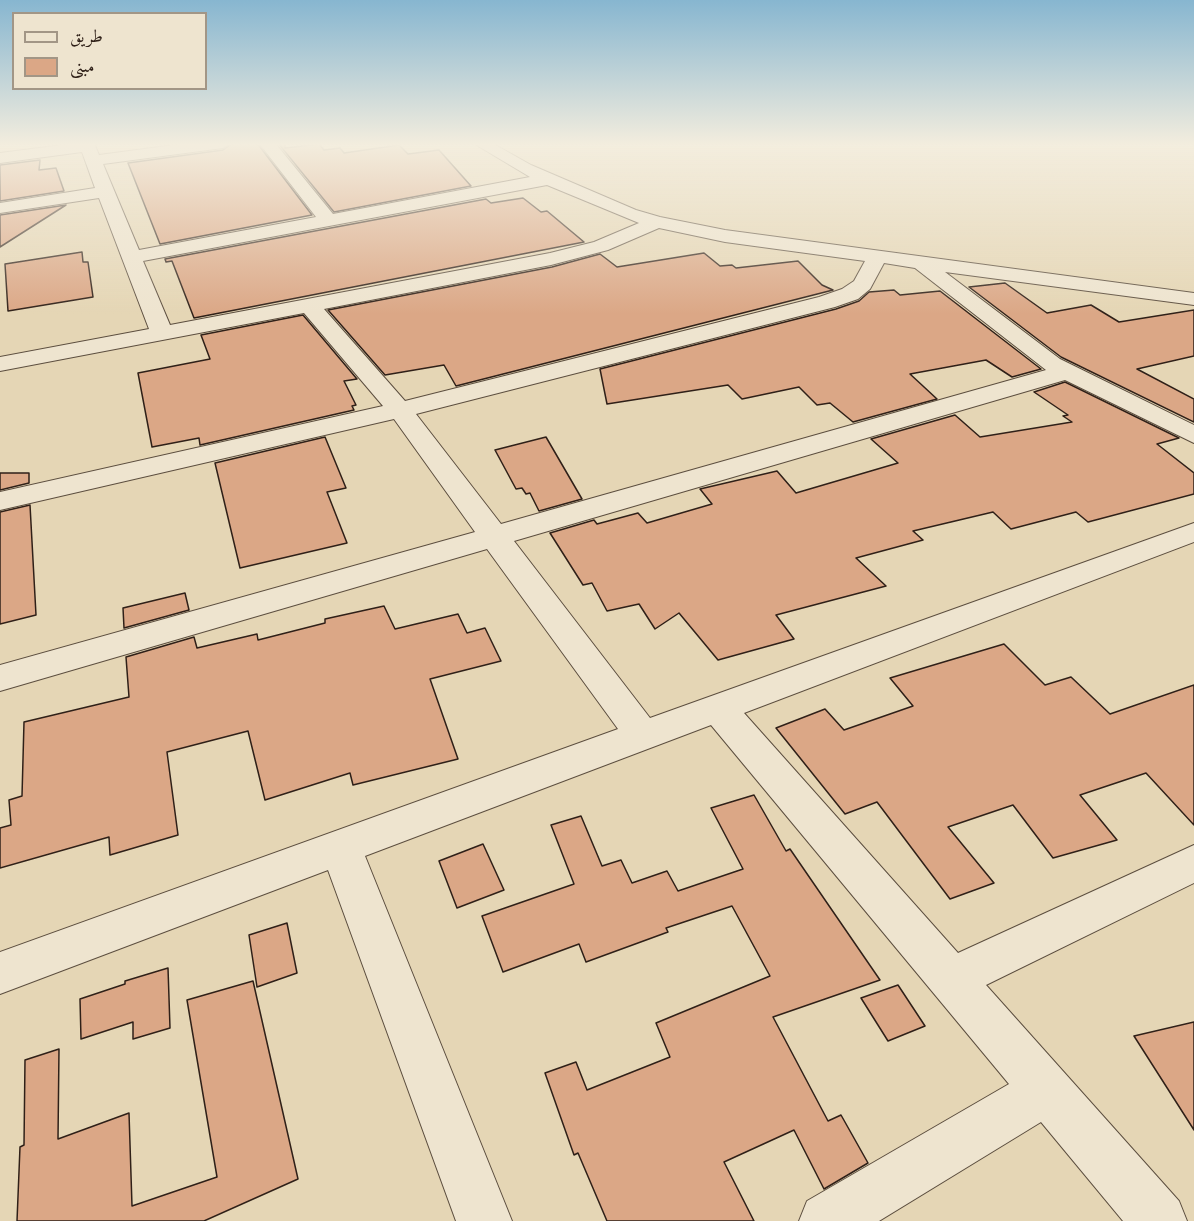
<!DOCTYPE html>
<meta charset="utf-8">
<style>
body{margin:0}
#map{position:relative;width:1194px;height:1221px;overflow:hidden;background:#e5d6b5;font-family:Alegreya,Amiri,serif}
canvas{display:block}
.legend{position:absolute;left:12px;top:12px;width:195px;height:78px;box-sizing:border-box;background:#eee4cf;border:2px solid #a29686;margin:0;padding:8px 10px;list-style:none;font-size:18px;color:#2f2018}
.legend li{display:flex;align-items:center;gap:12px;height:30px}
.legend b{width:30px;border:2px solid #a29686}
</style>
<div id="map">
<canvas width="1194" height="1221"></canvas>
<ul class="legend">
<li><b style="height:8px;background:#eee4cf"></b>طريق</li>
<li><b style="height:16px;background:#dba786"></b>مبنى</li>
</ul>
</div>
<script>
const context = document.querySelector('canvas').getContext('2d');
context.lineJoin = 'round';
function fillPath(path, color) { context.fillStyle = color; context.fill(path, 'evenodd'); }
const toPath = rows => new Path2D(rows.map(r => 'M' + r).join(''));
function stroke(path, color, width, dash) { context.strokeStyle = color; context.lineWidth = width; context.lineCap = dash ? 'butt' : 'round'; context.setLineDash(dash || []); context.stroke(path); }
const building = toPath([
 [233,143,257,143,312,215,160,244,128,163,223,150,233,143],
 [278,143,285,143,285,148,319,144,324,150,340,148,344,153,399,145,408,154,439,150,471,186,334,212,278,143],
 [40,160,39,170,56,168,64,191,0,201,0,165,40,160],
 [523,198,541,212,547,211,584,242,194,318,172,261,166,262,165,259,486,199,491,203,523,198],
 [66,205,0,247,0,215,66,205],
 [82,252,83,262,88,262,93,297,8,311,5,264,82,252],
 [704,253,720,266,732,265,736,268,798,261,822,285,833,290,456,386,444,365,385,375,328,310,552,267,600,254,617,267,704,253],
 [1005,283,1047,313,1091,305,1119,322,1194,310,1194,356,1137,369,1194,399,1194,422,1061,357,969,287,1005,283],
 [894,290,900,295,940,291,1041,369,1012,377,986,360,910,374,937,399,853,422,830,403,817,405,799,387,742,399,728,385,607,404,600,369,836,309,859,301,869,292,894,290],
 [303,315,357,379,344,381,356,405,352,406,354,410,200,445,199,438,152,447,138,373,210,359,201,335,303,315],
 [1065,382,1179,438,1157,444,1194,473,1194,494,1088,522,1076,512,1011,529,993,512,913,531,923,540,856,558,886,586,776,615,794,639,718,660,679,613,655,629,639,604,607,611,592,583,583,585,550,533,594,520,597,524,638,513,647,523,712,504,700,489,777,471,796,493,898,463,871,439,955,415,980,437,1072,422,1063,416,1068,415,1034,392,1065,382],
 [325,437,346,488,327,492,347,543,240,568,215,463,325,437],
 [546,437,582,499,539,511,530,493,526,494,522,488,516,489,495,450,546,437],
 [0,473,29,473,29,483,0,490,0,473],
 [30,505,36,615,0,624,0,512,30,505],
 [185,593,189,610,124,628,123,608,185,593],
 [384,606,395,629,458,614,467,633,485,628,501,661,430,679,458,759,353,785,350,773,265,800,248,731,167,752,178,835,110,855,109,837,0,868,0,828,11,825,9,800,22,796,24,722,129,697,126,657,194,637,197,648,257,634,258,640,325,623,325,619,384,606],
 [1004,644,1045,685,1071,677,1110,714,1194,685,1194,825,1146,773,1080,795,1117,840,1053,858,1013,805,948,827,994,883,950,899,877,802,845,814,776,728,825,709,844,730,913,706,890,678,1004,644],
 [754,795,786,851,790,849,880,980,773,1017,828,1121,841,1115,868,1163,824,1189,794,1130,724,1162,754,1221,607,1221,578,1153,574,1155,545,1073,576,1062,587,1090,670,1057,656,1023,770,976,732,906,666,928,668,932,586,962,579,944,503,972,482,916,574,884,551,825,581,816,602,866,621,860,632,883,667,871,678,891,743,869,711,808,754,795],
 [483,844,504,890,457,908,439,861,483,844],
 [287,923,297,973,257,987,249,935,287,923],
 [168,968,170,1028,133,1039,133,1022,81,1039,80,999,125,984,125,981,168,968],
 [253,981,298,1179,204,1221,17,1221,20,1147,24,1145,25,1060,59,1049,58,1139,129,1113,132,1206,217,1177,187,1000,253,981],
 [898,985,925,1026,888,1041,861,998,898,985],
 [1194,1022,1194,1130,1134,1036,1194,1022]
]);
fillPath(building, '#dba786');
stroke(building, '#2f2018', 1.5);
const street = toPath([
 [78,143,94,143,99,155,189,143,231,143,223,148,103,164,139,250,316,217,259,143,275,143,333,214,530,177,473,143,492,143,531,165,636,210,660,217,725,230,1194,293,1194,305,945,272,1060,359,1194,425,1194,443,1065,380,514,541,650,718,1194,523,1194,542,744,713,958,953,1194,845,1194,883,986,985,1179,1201,1187,1221,1123,1221,1041,1122,879,1221,799,1221,807,1201,1009,1084,711,725,365,856,512,1221,456,1221,328,870,0,994,0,952,618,729,487,549,0,691,0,665,475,532,394,419,0,510,0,492,383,406,304,313,0,371,0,357,149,329,99,198,0,213,0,203,95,188,82,152,0,163,0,153,78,143],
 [547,185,639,223,594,242,550,253,170,325,143,261,547,185],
 [659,228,725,242,865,261,854,281,842,289,819,297,405,401,324,309,551,265,608,250,659,228],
 [884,263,915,268,1046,370,501,524,416,414,835,307,858,299,870,289,884,263]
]);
stroke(street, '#5c4e3f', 2);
fillPath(street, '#eee4cf');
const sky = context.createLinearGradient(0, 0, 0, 314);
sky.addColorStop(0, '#87b6d0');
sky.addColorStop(0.46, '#f3edde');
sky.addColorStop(1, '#f3edde00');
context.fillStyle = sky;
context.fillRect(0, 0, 1194, 314);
</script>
